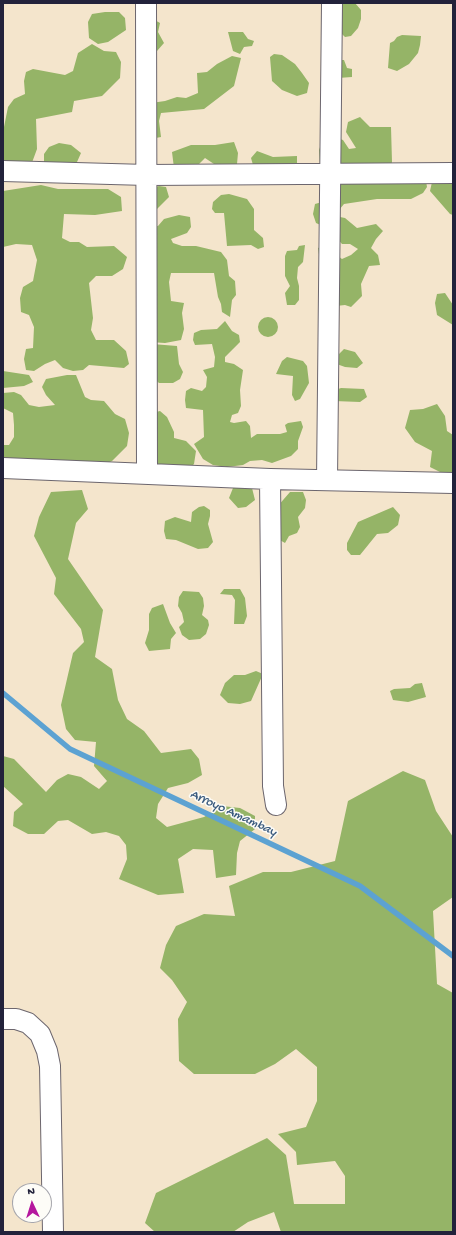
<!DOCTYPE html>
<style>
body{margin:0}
#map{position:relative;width:456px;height:1235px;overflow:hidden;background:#f4e5cc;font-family:"Gochi Hand",sans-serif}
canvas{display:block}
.frame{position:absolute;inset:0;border:4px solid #22223b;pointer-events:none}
.north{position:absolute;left:12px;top:1183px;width:40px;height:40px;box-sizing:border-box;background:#fdfcf7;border:1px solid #a5a5ac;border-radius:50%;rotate:356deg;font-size:11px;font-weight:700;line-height:16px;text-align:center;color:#22223b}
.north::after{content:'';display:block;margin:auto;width:14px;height:18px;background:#b5179e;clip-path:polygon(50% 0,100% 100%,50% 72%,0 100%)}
</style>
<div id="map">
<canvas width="456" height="1235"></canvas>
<div class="frame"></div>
<div class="north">N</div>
</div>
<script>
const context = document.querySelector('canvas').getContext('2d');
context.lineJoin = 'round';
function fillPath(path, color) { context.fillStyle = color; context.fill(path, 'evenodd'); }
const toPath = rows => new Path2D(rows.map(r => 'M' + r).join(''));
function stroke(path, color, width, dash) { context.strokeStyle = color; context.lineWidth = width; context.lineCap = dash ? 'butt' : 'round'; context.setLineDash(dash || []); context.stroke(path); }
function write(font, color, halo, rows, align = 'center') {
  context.font = font + ' "Gochi Hand",sans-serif'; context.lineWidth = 3; context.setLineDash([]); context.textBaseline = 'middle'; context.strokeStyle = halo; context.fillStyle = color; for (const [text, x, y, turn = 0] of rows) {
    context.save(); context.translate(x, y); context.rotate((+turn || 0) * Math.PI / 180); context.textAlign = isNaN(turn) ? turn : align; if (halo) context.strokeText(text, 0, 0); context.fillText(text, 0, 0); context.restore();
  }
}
fillPath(toPath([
 [340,3,355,3,361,10,361,19,358,28,351,36,345,37,339,31],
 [105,12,119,12,125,18,126,30,108,42,98,44,89,38,88,22,92,14],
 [153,19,160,23,158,32,164,43,157,51,148,50],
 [228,32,243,32,248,39,254,41,252,46,244,47,240,54,233,51],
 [402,35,421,36,420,45,418,53,409,64,397,71,388,68,390,43,394,41,397,37],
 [92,44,104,51,116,52,121,62,120,78,102,96,74,101,72,112,36,119,37,149,30,168,3,170,3,132,8,107,14,99,25,94,24,81,26,72,33,69,65,75,73,71,78,53],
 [274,54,282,55,295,64,302,73,309,83,307,93,297,96,282,90,272,81,270,57],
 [232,56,241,58,234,86,204,109,161,113,159,121,161,137,145,140,151,103,165,101,177,97,186,98,198,93,197,73,207,72,217,64],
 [335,60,344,60,347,68,352,69,352,77,338,78],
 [360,117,370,127,391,127,392,162,389,173,332,170,320,163,319,150,323,139,331,136,343,140,349,149,356,148,346,132,348,122],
 [234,142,238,153,237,164,228,167,217,166,205,158,195,168,174,168,172,152,191,145,215,145],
 [59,143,71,145,81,153,77,162,65,163,44,162,44,154,49,147],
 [257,151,273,157,297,156,297,166,253,165,251,158],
 [453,180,453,215,450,214,430,191,432,182],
 [426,181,427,187,423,193,411,199,377,199,344,204,325,227,316,223,313,214,315,204,322,202,319,193,326,182],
 [41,185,58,189,108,189,121,197,122,211,95,215,64,214,62,238,70,242,79,242,87,247,114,246,127,257,123,269,112,276,96,276,89,283,93,318,91,330,96,340,114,340,126,351,129,364,124,368,89,365,83,370,73,371,63,368,55,360,45,364,34,371,26,370,24,359,26,349,33,348,34,327,29,315,21,312,20,298,23,287,33,281,37,260,32,245,16,244,3,247,3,191],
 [159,186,166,187,169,197,152,214,141,211,136,202,138,195,146,190],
 [229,194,247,199,254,209,254,230,263,238,264,247,258,249,251,245,227,246,224,213,215,213,212,209,213,202,221,195],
 [179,215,190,217,191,227,187,233,171,239,173,243,182,246,196,246,221,252,227,260,229,276,235,281,236,295,232,300,230,317,222,312,221,304,218,297,214,273,171,273,169,282,171,301,184,303,182,313,184,329,181,340,165,343,150,342,146,227,158,226,164,219],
 [335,216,345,218,357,228,376,224,383,231,376,239,371,248,378,255,380,265,369,266,361,284,362,296,351,307,345,305,327,307,318,248,324,246,342,259,351,255,358,249,350,244,342,244,334,235],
 [305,245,303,262,298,267,297,278,299,286,299,300,295,305,287,305,285,293,290,286,285,276,285,256,287,251,297,250,299,246],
 [445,293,453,305,453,325,437,315,435,303,437,294],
 '258 327a10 10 0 1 1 20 0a10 10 0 1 1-20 0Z',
 [225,321,232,331,239,335,240,342,225,357,225,362,234,364,243,370,240,390,241,406,238,413,232,415,230,422,234,423,246,421,250,426,251,438,257,434,280,434,287,432,285,425,288,423,301,421,303,427,298,441,298,449,291,456,272,463,262,460,250,461,243,465,227,467,213,465,203,459,194,444,204,437,203,410,186,408,185,400,186,391,191,388,202,391,206,387,207,377,203,370,214,367,215,357,212,344,195,345,193,340,194,333,201,330,217,329],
 [152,344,177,346,179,364,183,372,180,379,173,383,159,383,150,375],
 [344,349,355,352,363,363,357,368,345,367,334,363,337,356],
 [287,357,303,361,307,366,309,383,300,399,295,401,292,395,293,376,276,374,282,361],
 [3,371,29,375,33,382,24,386,3,388],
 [67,375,76,375,85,397,91,400,104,401,115,414,125,419,129,433,127,446,112,461,92,470,3,468,3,445,9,445,14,437,14,425,13,413,3,408,3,393,14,392,21,395,29,405,39,407,55,405,46,395,42,387,46,379],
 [341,388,364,389,367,397,360,402,334,401,330,392],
 [437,404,445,416,447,431,453,435,453,473,440,472,430,467,432,451,415,442,405,428,410,410,423,409],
 [160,411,167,417,174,432,174,438,186,441,196,451,194,464,191,467,160,466,151,460,152,413],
 [243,487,252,488,255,500,246,507,238,508,229,498,233,488],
 [82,490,88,509,76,523,68,559,103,610,95,657,112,669,118,700,127,719,144,731,161,753,191,749,199,759,202,775,188,783,168,788,158,804,156,818,167,827,204,817,222,806,240,808,255,816,255,829,240,841,237,853,236,875,216,878,213,850,193,849,178,859,184,893,158,895,119,879,127,859,126,845,119,836,106,832,92,834,68,820,58,821,44,834,28,834,13,826,14,812,23,804,3,786,3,756,14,759,46,792,57,780,68,774,81,777,99,789,107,781,94,766,96,742,75,740,66,729,61,705,73,653,84,642,81,629,54,594,56,578,34,536,39,517,51,492],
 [290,492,303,492,306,500,305,508,298,517,300,527,297,533,289,536,285,543,278,539,277,507],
 [204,506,210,510,210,516,208,524,213,542,208,548,198,549,176,540,166,539,164,531,165,521,175,517,191,522,192,512,199,507],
 [393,507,400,515,398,525,388,533,377,534,360,555,351,555,347,550,347,543,358,522],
 [224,589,240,589,245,598,247,616,244,624,234,624,235,600,232,595,220,594],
 [183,591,199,592,203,598,204,606,202,615,208,620,209,625,206,634,200,639,189,640,182,635,179,627,184,622,182,613,178,606,179,597],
 [163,604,170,623,176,633,171,639,170,649,149,651,145,643,149,630,149,614,152,608],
 [256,671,263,674,251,701,240,704,228,703,220,695,225,683,234,675,245,675],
 [422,683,426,697,408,702,393,700,390,691,394,689,410,688,415,684],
 [403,771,425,780,436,811,453,837,453,897,433,911,437,984,453,993,453,1232,281,1232,274,1212,248,1222,233,1232,155,1232,145,1223,156,1193,267,1138,286,1155,294,1204,345,1204,345,1176,335,1161,297,1165,296,1152,278,1134,306,1127,317,1101,317,1067,296,1049,275,1064,255,1074,194,1074,179,1061,178,1019,187,1002,172,980,160,968,166,945,176,926,204,914,235,916,229,886,263,872,291,872,335,861,348,801]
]), '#95b467');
stroke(toPath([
 [3,693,70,749,360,886,453,956]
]), '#5ca2d2', 5.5);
const minor = toPath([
 [146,3,147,473],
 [3,171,147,175,453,173],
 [3,468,270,479,453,483],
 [270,479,273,786,276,805],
 [327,480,332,3],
 [3,1019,16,1019,28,1023,40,1034,47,1051,50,1066,53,1232]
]);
stroke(minor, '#6c666e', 22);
stroke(minor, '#fff', 20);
write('italic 13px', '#3c5c7f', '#fdfcf7', [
 ["Arroyo Amambay",233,814,25]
]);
</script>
